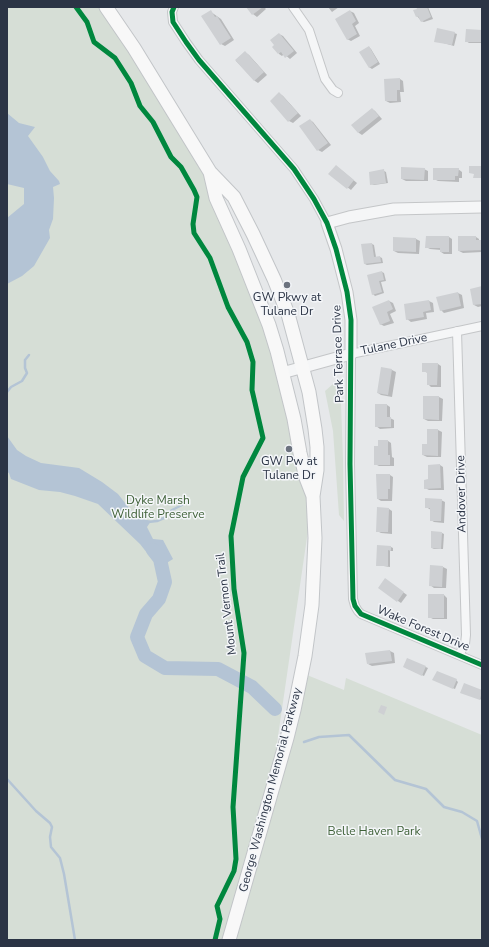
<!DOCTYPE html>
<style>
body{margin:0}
#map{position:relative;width:489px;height:947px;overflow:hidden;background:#e6e8ea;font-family:"Nunito Sans",sans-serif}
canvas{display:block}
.frame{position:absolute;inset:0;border:8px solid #2b3445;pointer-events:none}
</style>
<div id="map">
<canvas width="489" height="947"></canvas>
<div class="frame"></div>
</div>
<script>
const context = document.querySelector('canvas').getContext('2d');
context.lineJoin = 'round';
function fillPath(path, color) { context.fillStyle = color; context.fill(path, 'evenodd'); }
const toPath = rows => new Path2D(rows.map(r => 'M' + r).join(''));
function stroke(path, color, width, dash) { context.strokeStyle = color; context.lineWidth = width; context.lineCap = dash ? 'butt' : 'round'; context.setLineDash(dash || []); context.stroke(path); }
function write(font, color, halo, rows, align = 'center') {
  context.font = font + ' "Nunito Sans",sans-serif'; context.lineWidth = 3; context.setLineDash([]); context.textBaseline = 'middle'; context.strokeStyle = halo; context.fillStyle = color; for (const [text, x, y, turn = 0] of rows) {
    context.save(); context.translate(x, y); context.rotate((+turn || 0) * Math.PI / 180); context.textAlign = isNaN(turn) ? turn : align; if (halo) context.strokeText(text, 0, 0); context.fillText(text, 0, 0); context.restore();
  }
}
fillPath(toPath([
 [7,7,101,7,210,172,253,284,313,496,268,805,302,673,344,690,346,678,482,735,482,940,7,940],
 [333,384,339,387,341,403,343,460,344,521,339,515,333,431,325,391]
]), '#d6ded6');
fillPath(toPath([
 [7,113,19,123,35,127,28,136,43,157,50,171,59,181,60,184,53,187,54,198,53,219,49,230,50,238,34,266,22,276,7,284,7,218,24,204,24,188,7,184],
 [7,436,17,450,26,456,41,463,79,468,102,482,118,494,136,517,151,521,147,527,153,539,163,540,173,559,157,569,155,563,140,544,98,504,75,496,60,492,39,490,11,479,9,473,7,472]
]), '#b4c4d5');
fillPath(toPath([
 [247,7,264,7,266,9,257,17,253,14],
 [328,7,339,7,332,12],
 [417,7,428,7,433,19,424,22,421,21,417,16],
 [350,11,354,13,359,23,355,26,360,36,351,41,347,39],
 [211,12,221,19,234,40,225,46,221,44],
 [482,31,482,43,469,43,466,41],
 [454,33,457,34,454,46,436,41],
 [279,34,283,36,297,53,290,59,284,54,282,56,279,54],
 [369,47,371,49,380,64,372,69,369,67],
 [245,52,249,55,267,75,258,83,255,81,236,61],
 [400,79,403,81,404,92,400,92,401,102,390,103,386,101],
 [279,93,283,96,301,116,293,123,289,121],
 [372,109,375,111,382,119,362,135,359,133,352,125],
 [310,120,313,122,331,145,322,152,318,150],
 [340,169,357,183,351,190,330,174],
 [424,169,428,171,428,181,406,181,402,179],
 [458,169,462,172,462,178,459,178,459,182,438,181,434,179],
 [384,171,386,172,388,183,374,185,371,184],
 [449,237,452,239,452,254,444,254,441,252,441,250,430,249,426,247],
 [476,237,479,239,479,241,482,241,482,252,463,253,459,251],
 [394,238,416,239,420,241,419,254,398,253,394,251],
 [372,244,374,245,376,257,380,257,382,258,383,263,367,265,365,264],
 [382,272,384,273,386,281,381,282,384,293,375,296,373,294],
 [482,287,482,306,478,307,474,305],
 [458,293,462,295,464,308,444,313,441,310],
 [389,301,393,303,396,311,390,314,394,323,384,326,380,324],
 [429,301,433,303,434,312,426,313,427,319,411,322,407,319],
 [438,364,441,366,441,387,431,387,428,384,428,373,423,371],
 [382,369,392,370,396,372,392,397,381,395,378,393],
 [439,397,443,399,442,421,428,421,424,419],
 [387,405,390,407,390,418,394,420,394,428,380,429,376,426],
 [428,430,438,430,442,432,441,457,427,457,423,455,428,445],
 [388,441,391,443,392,457,394,458,394,466,379,466,375,464,379,447],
 [440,465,443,467,444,490,429,490,425,488],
 [390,475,393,477,392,501,381,501,378,499],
 [441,500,445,502,444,523,434,522,431,520,431,510,426,507],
 [389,509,392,511,392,534,381,533,377,531],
 [442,533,444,534,443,549,434,549,432,548],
 [378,546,391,547,393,548,393,551,390,551,390,567,377,565],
 [443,567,447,569,446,588,434,588,430,585],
 [389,582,407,595,401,603,398,601],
 [444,595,447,598,447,619,433,619,429,617],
 [390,651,394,653,395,663,372,666,368,664],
 [407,659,428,668,424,676,406,668],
 [456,680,458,682,455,689,436,681],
 [464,684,482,691,482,700,463,693]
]), '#0003');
stroke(toPath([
 [7,392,11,387,22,381,27,373,25,368,25,360,29,355],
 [148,522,157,521,164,518,172,510,184,504],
 [304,742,319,737,349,735,395,780,426,789,444,807,462,812,477,821,482,839],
 [7,779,36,811,50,823,52,827,50,837,51,847,60,858,64,874,75,940]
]), '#b4c4d5', 2.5);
stroke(toPath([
 [153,550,160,559,165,582,159,599,146,614,137,637,145,656,165,668,218,669,252,687,275,709]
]), '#b4c4d5', 14);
fillPath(toPath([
 [246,7,263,7,252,15],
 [416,7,427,7,431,17,421,22,418,16,416,17,413,10,417,9],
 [211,10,215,17,217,16,231,38,220,45,201,16],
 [350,10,356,21,352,24,357,34,347,40,335,19],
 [437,28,455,32,452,45,434,42],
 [466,29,482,30,482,42,465,42],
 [279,33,294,51,285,58,281,52,278,54,272,47,274,45,270,40],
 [369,46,378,62,369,68,359,52],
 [245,51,264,72,254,81,235,60],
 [400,78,400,90,397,90,397,101,385,101,384,79],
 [279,92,298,113,288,122,270,101],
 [372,108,379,116,358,133,351,125],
 [310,119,328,143,317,151,299,126],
 [336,165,354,180,347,189,328,174],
 [469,166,482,166,482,178,473,178,474,174,469,173],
 [401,167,425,168,424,180,401,179],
 [433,168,459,168,458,176,455,176,455,180,433,180],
 [384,169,386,183,370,185,369,172],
 [426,236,449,236,449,252,440,252,440,248,425,248],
 [458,236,476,236,476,240,482,240,482,250,458,251],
 [393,237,416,238,416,252,393,251],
 [372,243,374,257,380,256,381,262,364,264,361,244],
 [382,271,384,280,379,281,382,292,372,295,367,275],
 [482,286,482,304,473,305,470,289],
 [458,292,461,306,440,311,436,297],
 [389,300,393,309,387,312,390,321,380,325,372,307],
 [429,300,431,310,423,312,424,317,406,320,404,304],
 [422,363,438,363,437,385,427,385,427,372,422,372],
 [381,367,392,369,388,395,377,393],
 [423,396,439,396,439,420,423,419],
 [375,404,387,404,387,417,391,417,391,427,375,427],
 [427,429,438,429,438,456,422,455,422,444,427,444],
 [378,440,388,440,388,455,390,455,390,465,374,465,374,446,378,446],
 [440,464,441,488,424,489,424,480,428,479,428,465],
 [376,474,390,474,390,489,388,489,388,499,377,499],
 [425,498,442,499,441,521,430,521,430,508,425,508],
 [377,507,389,508,388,532,376,532],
 [431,531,442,532,441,549,431,548],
 [377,545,391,546,391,551,388,550,388,566,376,566],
 [430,565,443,566,442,587,429,586],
 [385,578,404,592,397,602,378,588],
 [428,594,444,594,444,618,428,618],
 [390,650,392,661,367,664,365,653],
 [407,658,426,666,422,676,403,667],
 [437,671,457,679,453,689,432,680],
 [464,683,482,690,480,700,460,693],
 [381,705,387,707,384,715,378,712]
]), '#ced0d3');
const minor = toPath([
 [174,7,172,12,173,22,186,42,199,60,294,169,314,199,327,223],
 [293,7,309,30,325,79,333,90,338,93],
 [482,326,351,354,350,464,353,599,355,606,358,611,361,614,482,665],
 [457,331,466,635,465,644,459,655]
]);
const tertiary = toPath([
 [282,373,351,354,351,320,347,292,336,249,327,223,349,217,394,209,482,207]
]);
const primary = toPath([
 [106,7,134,48,210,172,234,197,253,234,274,279,288,314,309,392,315,429,317,447,317,470,313,496,315,538,312,605,305,656,294,710,287,738,229,940],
 [210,172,216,198,239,249,269,325,277,351,294,419,300,453,306,478,313,496]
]);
stroke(minor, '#c4c6c8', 10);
stroke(tertiary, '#c4c6c8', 13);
stroke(primary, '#c2c5c8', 15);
stroke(minor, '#f5f6f7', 8);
stroke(tertiary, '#f5f6f7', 11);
stroke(primary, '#f8f8f8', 13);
stroke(toPath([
 [76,7,87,22,94,42,115,58,131,83,140,106,153,122,171,157,181,167,194,190,197,197,193,224,194,233,210,258,228,307,247,342,253,362,252,390,263,438,243,477,231,536,234,589,244,653,233,807,236,859,234,871,217,906,220,919,215,940],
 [174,7,172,12,173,22,186,42,199,60,294,169,314,199,327,223,336,249,347,292,351,320,350,464,353,599,355,606,361,614,482,665]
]), '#00873e', 5);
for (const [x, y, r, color] of [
 [287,285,4,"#6c737f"],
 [289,449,4,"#6c737f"]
]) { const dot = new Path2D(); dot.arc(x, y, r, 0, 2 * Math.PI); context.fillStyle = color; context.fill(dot); stroke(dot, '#f4f6f9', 1.5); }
write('12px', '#2b3445', '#f4f6f9', [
 ["GW Pkwy at",287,298],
 ["Tulane Dr",287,312],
 ["GW Pw at",289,462],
 ["Tulane Dr",289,476]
]);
write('12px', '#2b3445', '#f4f6f9', [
 ["Tulane Drive",394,345,-12],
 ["Park Terrace Drive",339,354,-92],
 ["Andover Drive",462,494,-91],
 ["Mount Vernon Trail",227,604,-97],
 ["Wake Forest Drive",423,629,23],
 ["George Washington Memorial Parkway",271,790,-75]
]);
write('12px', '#3f6138', '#f4f6f9', [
 ["Dyke Marsh",158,501],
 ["Wildlife Preserve",158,515],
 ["Belle Haven Park",374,832]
]);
</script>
